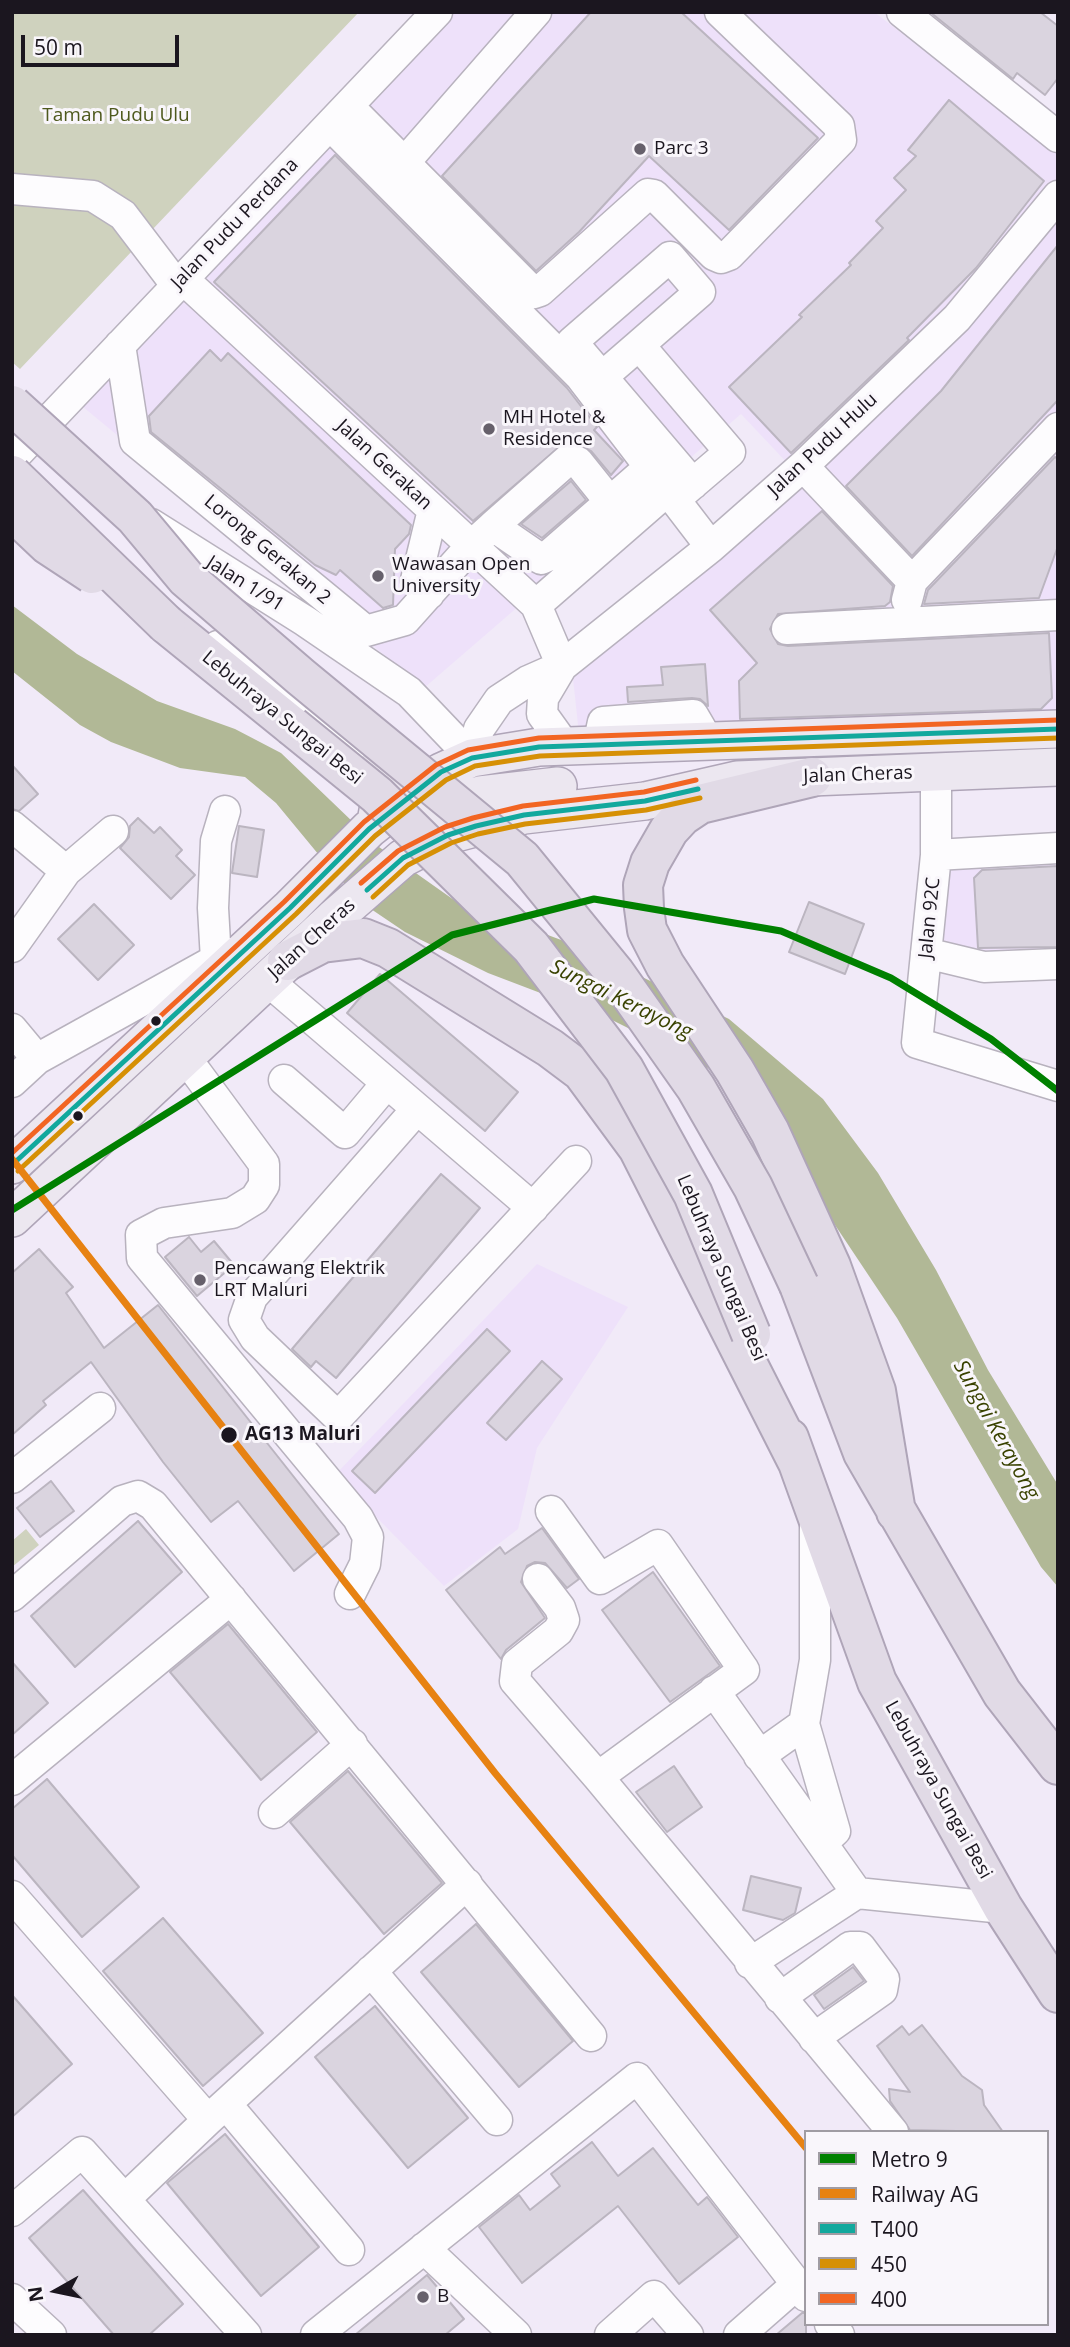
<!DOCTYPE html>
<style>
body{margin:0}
#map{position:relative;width:1070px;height:2347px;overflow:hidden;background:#f1eaf8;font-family:"Open Sans",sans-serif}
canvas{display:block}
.frame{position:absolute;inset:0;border:14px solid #1b161f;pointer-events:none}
.legend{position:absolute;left:804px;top:2130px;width:245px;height:196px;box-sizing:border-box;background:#f9f6fb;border:2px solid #a09ca3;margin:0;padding:9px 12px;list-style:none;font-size:21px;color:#1b161f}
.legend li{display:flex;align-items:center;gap:14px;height:35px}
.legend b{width:35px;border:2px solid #a09ca3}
.north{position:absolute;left:21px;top:2256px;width:70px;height:70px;-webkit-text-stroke:5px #f9f6fb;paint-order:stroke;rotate:261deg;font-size:19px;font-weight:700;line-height:28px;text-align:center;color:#1b161f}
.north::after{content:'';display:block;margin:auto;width:24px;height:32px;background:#1b161f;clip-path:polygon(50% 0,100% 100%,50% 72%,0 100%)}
.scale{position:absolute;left:21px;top:35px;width:158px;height:32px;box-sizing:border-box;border:4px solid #1b161f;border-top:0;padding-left:9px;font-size:21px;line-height:24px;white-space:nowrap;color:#1b161f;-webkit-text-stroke:5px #f9f6fb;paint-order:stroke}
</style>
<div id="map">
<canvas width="1070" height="2347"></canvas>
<div class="frame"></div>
<ul class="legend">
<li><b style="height:9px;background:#008000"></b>Metro 9</li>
<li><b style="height:9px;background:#e78212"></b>Railway AG</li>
<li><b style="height:9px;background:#12a89d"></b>T400</li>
<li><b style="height:9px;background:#d69005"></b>450</li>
<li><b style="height:9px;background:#f26522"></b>400</li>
</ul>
<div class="north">N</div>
<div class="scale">50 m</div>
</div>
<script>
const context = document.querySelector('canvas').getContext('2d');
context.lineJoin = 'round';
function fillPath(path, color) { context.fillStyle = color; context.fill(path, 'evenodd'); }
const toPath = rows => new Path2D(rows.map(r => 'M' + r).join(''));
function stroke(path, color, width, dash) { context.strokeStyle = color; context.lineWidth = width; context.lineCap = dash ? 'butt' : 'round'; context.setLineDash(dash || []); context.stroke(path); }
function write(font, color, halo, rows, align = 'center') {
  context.font = font + ' "Open Sans",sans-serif'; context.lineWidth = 6; context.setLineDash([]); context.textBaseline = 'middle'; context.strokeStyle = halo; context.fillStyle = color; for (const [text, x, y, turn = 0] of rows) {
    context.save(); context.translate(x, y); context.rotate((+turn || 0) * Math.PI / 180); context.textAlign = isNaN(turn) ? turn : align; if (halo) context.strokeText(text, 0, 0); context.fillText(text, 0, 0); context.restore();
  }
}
fillPath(toPath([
 [446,12,874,12,1058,153,1058,178,952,313,791,467,741,414,424,688,77,402],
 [1049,220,1058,226,1058,717,579,734,572,669],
 [1058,853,1058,959,940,951,949,860],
 [537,1264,628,1307,537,1448,518,1529,444,1586,335,1475]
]), '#eee1fa');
fillPath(toPath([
 [12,12,359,12,20,369,12,362],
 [26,1529,39,1545,12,1567,12,1541]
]), '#cfd2be');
fillPath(toPath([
 [12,605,77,654,157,701,235,729,281,753,379,847,454,900,580,947,729,1019,823,1099,878,1173,936,1270,988,1370,1058,1485,1058,1587,1041,1567,897,1318,827,1213,728,1078,614,1021,488,973,405,932,368,907,333,872,276,803,245,777,180,768,111,742,80,725,12,671]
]), '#b1b896');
const building = toPath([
 [591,12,681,12,818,138,729,230,649,156,579,232,536,271,442,176,591,12],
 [930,12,1040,12,1058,26,1058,78,1045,95,1017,73,1013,79,930,12],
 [949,100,1044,181,976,268,907,338,909,340,791,453,729,387,802,317,799,315,851,265,849,263,883,228,876,221,906,190,894,178,916,156,908,150,949,100],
 [335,155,567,388,597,427,594,430,623,461,611,475,591,451,575,442,565,442,473,521,214,282,335,155],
 [1058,245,1058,400,912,556,846,486,941,391,1058,245],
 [210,350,221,361,228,353,411,525,409,534,395,549,393,605,383,608,340,570,336,575,315,565,151,432,149,416,210,350],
 [1055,457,1058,459,1058,546,1039,598,924,604,928,590,1055,457],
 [571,481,586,500,542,538,521,524,571,481],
 [822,511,893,586,890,602,885,606,778,614,770,629,778,644,788,646,1049,633,1052,698,1041,709,740,719,739,681,757,663,710,610,822,511],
 [705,664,708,706,700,699,692,698,628,702,627,687,663,685,661,667,705,664],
 [12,765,38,794,19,811,12,809,12,765],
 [138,818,154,833,160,827,182,850,176,856,195,875,171,899,120,848,129,837,130,826,138,818],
 [239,826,264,830,257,877,232,873,239,826],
 [1058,866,1058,947,978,948,974,878,982,870,1058,866],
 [809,902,864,924,845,974,789,952,809,902],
 [94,904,134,945,98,980,58,939,94,904],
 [380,974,518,1092,485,1131,347,1013,380,974],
 [441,1174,480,1208,336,1378,316,1361,311,1367,292,1349,441,1174],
 [189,1237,201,1252,214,1241,234,1265,197,1296,165,1257,189,1237],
 [39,1249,73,1287,66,1293,104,1348,158,1305,339,1534,294,1571,238,1501,211,1522,163,1462,91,1362,43,1401,46,1405,12,1435,12,1273,39,1249],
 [487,1329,510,1351,375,1493,352,1471,487,1329],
 [542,1361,562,1379,506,1440,487,1423,542,1361],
 [51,1481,74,1511,40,1537,17,1508,51,1481],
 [138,1521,182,1572,75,1667,31,1616,138,1521],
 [542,1528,579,1579,567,1588,545,1563,535,1562,527,1566,521,1582,545,1618,506,1650,501,1659,446,1590,500,1547,505,1554,542,1528],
 [653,1572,720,1666,670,1702,602,1610,653,1572],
 [228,1624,317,1732,261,1780,170,1672,228,1624],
 [12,1662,48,1703,12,1735,12,1662],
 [674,1766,702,1807,667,1832,636,1792,674,1766],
 [348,1771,442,1883,384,1934,290,1822,348,1771],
 [47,1779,139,1887,82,1937,12,1855,12,1809,47,1779],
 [751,1876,801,1888,795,1913,783,1920,743,1910,751,1876],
 [163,1918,263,2033,203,2086,103,1971,163,1918],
 [476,1924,573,2041,519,2087,421,1972,476,1924],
 [853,1967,864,1981,824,2009,814,1995,853,1967],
 [12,1995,72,2064,12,2117,12,1995],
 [375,2006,468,2118,408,2168,315,2057,375,2006],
 [922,2025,962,2076,982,2090,984,2105,1003,2132,910,2130,890,2101,889,2089,910,2092,877,2046,902,2026,909,2035,922,2025],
 [225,2134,319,2247,261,2296,167,2183,225,2134],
 [592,2142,618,2176,653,2148,698,2205,707,2197,738,2237,679,2284,618,2206,522,2283,479,2227,519,2195,530,2210,560,2186,551,2174,592,2142],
 [83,2190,183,2304,149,2335,114,2335,29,2238,83,2190],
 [427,2275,464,2319,445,2335,355,2335,427,2275],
 [802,2313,806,2313,806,2335,776,2335,802,2313]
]);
fillPath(building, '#dad4df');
stroke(building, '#bbb5c0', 2);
const minor = toPath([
 [902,12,1058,137],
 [348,106,534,293,540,291,648,194,654,195,714,255,721,258,729,255,841,140,839,126,720,12],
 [330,125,580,376,711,547],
 [404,163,536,12],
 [12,189,93,196,123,215,177,286],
 [183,279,536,605,562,666],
 [120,345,135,441,366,631,405,620,472,545,493,526],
 [639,345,602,377,693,484],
 [595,369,572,342,670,257,700,292,639,345,730,452,675,499],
 [12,459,437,12],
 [569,459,578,462,610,502,548,556,541,559,493,526,569,459],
 [803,466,912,581,907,600],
 [610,502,650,467],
 [151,524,305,621,409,692,472,758],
 [912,581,1058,428],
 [429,594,416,580,433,510],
 [536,605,668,490],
 [787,629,1058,615],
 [218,646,286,690,395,781],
 [562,666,543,698,542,714,565,746],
 [598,745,603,722,693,715,707,739],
 [472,758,479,729,499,700,528,681,562,666,711,547,803,466,957,318,1058,196],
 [936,772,936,855,917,1043,1058,1086],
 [12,826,66,871],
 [936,855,1058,848],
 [12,947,66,871,113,831],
 [926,953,984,967,1058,964],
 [221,973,216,960,213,908,216,841,225,811],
 [267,980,533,1208],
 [12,1029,37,1059],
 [185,1057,264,1164,264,1185,255,1199,232,1213,164,1223,141,1235,142,1258,358,1518,368,1537,365,1564,350,1594],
 [284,1080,345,1133,387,1083],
 [12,1082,37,1059,228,953],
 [417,1109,252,1297,244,1320,255,1338,338,1417,576,1161],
 [12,1478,100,1408],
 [551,1511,600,1579,658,1545,744,1670,598,1777,893,2132],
 [538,1579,560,1608,564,1620,558,1631,517,1664,515,1681,598,1777],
 [12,1596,122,1501,138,1496,153,1505,591,2036],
 [714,1691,857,1893],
 [804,1724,835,1831,822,1843],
 [759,1756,804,1724,815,1660,815,1528],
 [12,1780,231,1599],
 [274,1813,352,1744],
 [12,1896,208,2120,467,1884],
 [750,1963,857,1893,1003,1908],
 [371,1971,497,2120],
 [780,1998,850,1947,860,1947,884,1979,882,1990,814,2038],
 [226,2104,349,2250],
 [125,2199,208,2120],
 [12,2211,82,2152,246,2335],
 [424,2248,516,2335],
 [12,2299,51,2335],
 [830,2324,839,2335],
 [316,2335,637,2078,806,2296],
 [610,2335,654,2296,688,2335],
 [739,2335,796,2285]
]);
const major = toPath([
 [429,803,443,805,480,795,558,786],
 [376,822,381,794,378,767],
 [12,1165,290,908,369,829,441,772,472,758,539,747,1058,729],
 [12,1218,333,919,403,858,448,835,524,815,645,801,737,780,1058,767]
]);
const highway = toPath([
 [166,624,292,726],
 [812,777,700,804,682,816,669,830,650,863,643,885,644,908,647,930,665,965,735,1071,770,1132,831,1266,876,1391,896,1512],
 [287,961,322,943,363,938,388,948,550,1048,582,1072,638,1148,797,1461],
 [799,1285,863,1453,1002,1693,1058,1765],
 [789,1438,877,1682,1003,1908,1058,1993]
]);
stroke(minor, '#b8b2be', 33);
stroke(major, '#afa5b8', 40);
stroke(highway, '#afa5b8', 42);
stroke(minor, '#fdfcfe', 30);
stroke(major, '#ece7f0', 37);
stroke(highway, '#e1dae6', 38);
const highwayBridge = toPath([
 [12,405,135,517,186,578,301,677,522,859,615,973,696,1088,753,1187,799,1285],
 [12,475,166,624],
 [12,511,48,545,92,574],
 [292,726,377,795,531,947,624,1069,693,1194,751,1334]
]);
stroke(highwayBridge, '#afa5b8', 42, []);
stroke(highwayBridge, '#e1dae6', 38);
stroke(toPath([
 [367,890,403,858,448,835,476,826,524,815,645,801,698,789],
 [12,1165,290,908,369,829,441,772,472,758,539,747,1058,729]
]), '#12a89d', 5);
stroke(toPath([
 [373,897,408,865,451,843,478,834,525,824,646,810,700,798],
 [18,1171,296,914,375,836,446,780,475,766,540,756,1058,738]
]), '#d69005', 5);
stroke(toPath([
 [361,883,398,851,445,827,473,818,523,806,644,792,696,780],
 [12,1153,284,902,364,822,436,765,468,750,539,738,1058,720]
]), '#f26522', 5);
stroke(toPath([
 [12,1159,495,1773,806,2148]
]), '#e78212', 7);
stroke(toPath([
 [12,1210,452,935,594,899,781,931,891,978,991,1039,1058,1091]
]), '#008000', 7);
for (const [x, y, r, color] of [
 [640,149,7,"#66606b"],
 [489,429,7,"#66606b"],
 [378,576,7,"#66606b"],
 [156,1021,6,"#1b161f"],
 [78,1116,6,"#1b161f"],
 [200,1280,7,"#66606b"],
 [229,1435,9,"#1b161f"],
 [423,2297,7,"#66606b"]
]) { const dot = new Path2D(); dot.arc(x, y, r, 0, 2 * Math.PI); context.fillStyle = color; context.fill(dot); stroke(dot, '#f9f6fb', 2.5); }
write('19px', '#4e591d', '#f9f6fb', [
 ["Taman Pudu Ulu",116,116]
]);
write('19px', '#1b161f', '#f9f6fb', [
 ["Parc 3",654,149],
 ["MH Hotel &",503,418],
 ["Residence",503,440],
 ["Wawasan Open",392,565],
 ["University",392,587],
 ["Pencawang Elektrik",214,1269],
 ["LRT Maluri",214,1291],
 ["B",437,2297]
], 'left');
write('19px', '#1b161f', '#f9f6fb', [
 ["Jalan Pudu Perdana",235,224,-46],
 ["Jalan Pudu Hulu",823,445,-43],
 ["Jalan Gerakan",384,465,43],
 ["Lorong Gerakan 2",267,550,40],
 ["Jalan 1/91",245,584,32],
 ["Lebuhraya Sungai Besi",282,718,39],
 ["Jalan Cheras",858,775,-2],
 ["Jalan 92C",930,918,-84],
 ["Jalan Cheras",312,939,-42],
 ["Lebuhraya Sungai Besi",721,1268,67],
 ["Lebuhraya Sungai Besi",938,1790,61]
]);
write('bold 19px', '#1b161f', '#f9f6fb', [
 ["AG13 Maluri",245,1435]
], 'left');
write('italic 21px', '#394200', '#f9f6fb', [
 ["Sungai Kerayong",621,1000,26],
 ["Sungai Kerayong",996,1430,61]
]);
</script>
